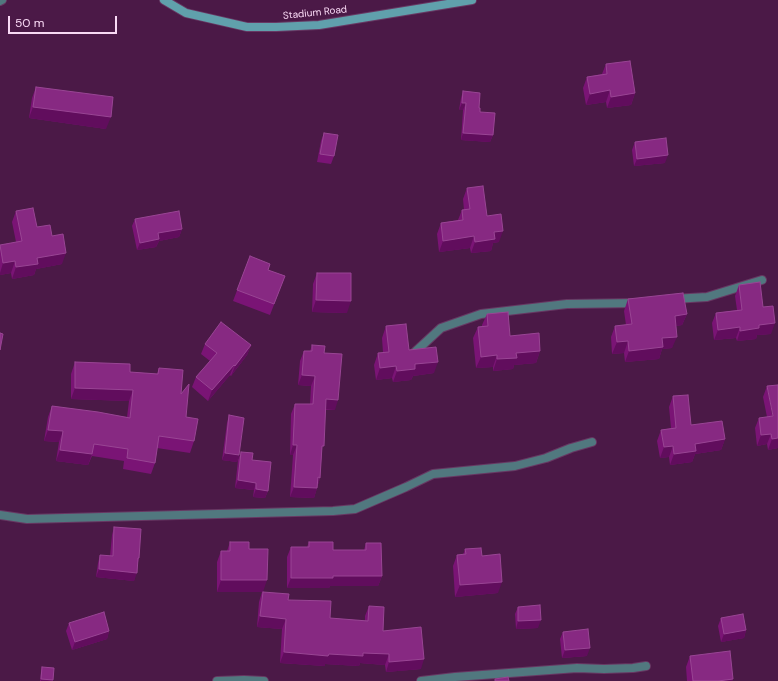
<!DOCTYPE html>
<style>
body{margin:0}
#map{position:relative;width:778px;height:681px;overflow:hidden;background:#4b1947;font-family:"DM Sans",sans-serif}
canvas{display:block}
.scale{position:absolute;left:8px;top:16px;width:109px;height:18px;box-sizing:border-box;border:2px solid #f9d9f5;border-top:0;padding-left:5px;font-size:12px;line-height:14px;white-space:nowrap;color:#f9d9f5;-webkit-text-stroke:3px #4b1947;paint-order:stroke}
</style>
<div id="map">
<canvas width="778" height="681"></canvas>
<div class="scale">50 m</div>
</div>
<script>
const context = document.querySelector('canvas').getContext('2d');
context.lineJoin = 'round';
const toPath = rows => new Path2D(rows.map(r => 'M' + r).join(''));
function stroke(path, color, width, dash) { context.strokeStyle = color; context.lineWidth = width; context.lineCap = dash ? 'butt' : 'round'; context.setLineDash(dash || []); context.stroke(path); }
function fillPath(path, color) { context.fillStyle = color; context.fill(path, 'evenodd'); }
function write(font, color, halo, rows, align = 'center') {
  context.font = font + ' "DM Sans",sans-serif'; context.lineWidth = 3; context.setLineDash([]); context.textBaseline = 'middle'; context.strokeStyle = halo; context.fillStyle = color; for (const [text, x, y, turn = 0] of rows) {
    context.save(); context.translate(x, y); context.rotate((+turn || 0) * Math.PI / 180); context.textAlign = isNaN(turn) ? turn : align; if (halo) context.strokeText(text, 0, 0); context.fillText(text, 0, 0); context.restore();
  }
}
const street = toPath([
 [0,1,2,0],
 [673,299,707,297,762,280],
 [415,352,441,328,481,314,567,304,638,303],
 [0,515,27,519,333,511,355,509,406,487,433,474,515,466,546,458,571,448,592,442],
 [217,681,244,680,264,681],
 [421,681,455,677,577,668,604,669,633,668,646,666]
]);
const secondary = toPath([
 [164,0,186,13,247,27,276,27,319,25,472,0]
]);
stroke(street, '#673863', 10);
stroke(secondary, '#673863', 10);
stroke(street, '#51787f', 8);
stroke(secondary, '#60a0ac', 8);
fillPath(toPath([
 [606,64,635,93,631,105,607,108,606,102,586,105,583,88,587,77,602,74],
 [36,87,106,129,29,118,32,98],
 [463,91,479,108,480,112,493,135,490,142,461,140,463,110,459,110,461,98],
 [324,133,334,156,331,164,317,162,321,141],
 [635,142,665,163,634,166,632,150],
 [467,188,487,216,499,242,493,243,491,251,471,253,470,248,439,252,437,234,441,223,458,220,462,210,464,210,463,199],
 [16,211,37,227,52,236,62,264,36,269,34,275,12,279,11,273,0,275,0,245,16,242,12,222],
 [135,219,182,229,179,237,159,241,156,247,137,250,132,226],
 [250,256,268,270,285,276,270,315,233,301],
 [317,273,347,313,312,312,313,284],
 [739,285,763,307,771,334,757,335,756,339,737,341,736,338,714,340,712,323,716,313,737,310,735,296],
 [628,299,687,314,682,325,676,326,672,348,662,349,659,359,625,362,624,353,612,354,611,337,615,326,626,325,624,311],
 [487,314,510,336,540,351,536,363,514,365,513,369,493,371,493,367,476,368,473,338,478,327,482,326,482,325],
 [386,326,409,350,434,373,413,376,411,380,393,382,392,378,376,380,374,365,378,353,383,353,382,338],
 [205,344,251,345,247,355,231,376,230,375,208,401,192,387,196,377,210,361,201,354],
 [312,345,324,353,335,410,325,410,320,478,314,498,290,497,293,455,290,455,291,414,295,404,310,404,311,386,298,385,300,361,304,351,310,351],
 [75,362,130,372,157,374,159,368,181,394,186,417,194,441,190,453,157,448,155,463,151,474,123,469,124,461,92,456,88,465,56,461,59,442,44,441,48,417,52,406,127,417,129,401,71,399,71,374],
 [767,386,778,448,768,450,767,444,757,446,755,428,759,418,767,417,763,397],
 [673,396,691,425,725,439,721,450,695,454,692,462,670,465,669,457,660,458,657,441,661,430,671,428,669,407],
 [229,415,239,455,237,462,222,460,227,423],
 [241,452,252,460,268,491,265,498,253,497,254,490,235,488,238,460],
 [114,527,139,558,134,581,96,577,98,563,100,555,110,556,112,535],
 [230,542,249,549,263,592,288,600,330,618,365,621,365,616,369,606,383,631,421,669,386,672,385,665,360,663,359,666,325,664,325,666,280,663,282,629,257,627,259,602,262,592,217,592,217,562,221,551,227,551],
 [309,542,333,550,364,550,366,543,382,576,378,586,330,586,329,588,287,588,287,557,291,547,307,547],
 [465,549,482,556,498,593,455,597,453,566,457,555,463,555],
 [518,607,538,628,516,629,515,614],
 [721,618,746,630,744,638,721,642,718,626],
 [69,623,109,631,107,639,72,650,66,631],
 [563,632,587,656,562,658,560,639],
 [690,656,733,679,732,681,687,681,686,667],
 [42,667,53,680,53,681,40,681,41,671]
]), '#7a1475');
fillPath(toPath([
 [610,90,606,102,586,105,590,94],
 [635,93,631,105,607,108,611,97],
 [462,103,466,103,463,110,459,110],
 [33,107,111,117,106,129,29,118],
 [463,133,493,135,490,142,461,140],
 [668,155,665,163,634,166,637,159],
 [182,229,179,237,159,241,156,247,137,250,140,243,158,233],
 [503,231,499,242,493,243,491,251,471,253,475,242,494,232],
 [474,236,470,248,439,252,443,241],
 [66,253,62,264,36,269,34,275,12,279,16,267,37,258],
 [15,261,11,273,0,275,0,273,3,263],
 [316,300,351,301,347,313,312,312],
 [687,314,682,325,670,327,675,316],
 [775,323,771,334,757,335,756,339,737,341,740,331,759,325],
 [740,327,736,338,714,340,718,330],
 [677,337,672,348,662,349,659,359,625,362,629,351,662,338],
 [628,341,624,353,612,354,617,342],
 [251,345,247,355,231,376,235,366],
 [540,351,536,363,514,365,513,369,493,371,497,359,516,353],
 [497,355,493,367,476,368,481,357],
 [438,362,434,373,413,376,411,380,393,382,397,371,415,364],
 [234,365,230,375,208,401,212,390],
 [396,366,392,378,376,380,380,368],
 [302,375,315,376,311,386,298,385],
 [75,388,133,390,129,401,71,399],
 [326,399,338,400,335,410,322,409],
 [48,430,63,431,59,442,44,441],
 [771,434,767,444,757,446,761,435],
 [778,438,778,448,768,450,772,439],
 [725,439,721,450,695,454,692,462,670,465,674,454,695,444],
 [293,445,297,445,293,455,290,455],
 [673,446,669,457,660,458,664,447],
 [60,450,92,454,88,465,56,461],
 [225,453,239,455,237,462,222,460],
 [318,477,320,478,317,488],
 [238,480,256,483,254,490,235,488],
 [294,487,317,488,314,498,290,497],
 [256,489,268,491,265,498,253,497],
 [99,569,137,573,134,581,96,577],
 [333,576,382,576,378,586,330,586,329,588,287,588,291,578],
 [221,580,267,580,263,592,217,592],
 [502,582,498,593,455,597,460,585],
 [260,616,286,619,282,629,257,627],
 [541,620,538,628,516,629,518,621],
 [746,630,744,638,721,642,724,634],
 [109,631,107,639,72,650,75,642],
 [590,648,587,656,562,658,565,650],
 [284,652,363,653,389,654,385,665,360,663,359,666,325,664,325,666,280,663],
 [424,659,421,669,386,672,389,662],
 [41,679,53,680,53,681,41,681],
 [733,679,732,681,718,681]
]), '#610d5d');
const building = toPath([
 [630,61,635,93,611,97,610,90,590,94,587,77,607,74,606,64,630,61],
 [36,87,113,97,111,117,33,107,36,87],
 [463,91,480,93,479,108,480,108,480,112,495,113,493,135,463,133,466,103,462,103,463,91],
 [324,133,338,135,334,156,320,154,324,133],
 [666,138,668,155,637,159,635,142,666,138],
 [483,186,487,216,501,214,503,231,494,232,495,239,475,242,474,236,443,241,441,223,463,220,462,210,470,209,467,188,483,186],
 [33,208,37,227,50,225,52,236,63,234,66,253,37,258,38,264,16,267,15,261,3,263,0,245,22,241,16,211,33,208],
 [179,211,182,229,158,233,159,239,140,243,135,219,179,211],
 [250,256,270,264,268,270,285,276,274,304,237,290,250,256],
 [317,273,351,273,351,301,316,300,317,273],
 [760,282,763,307,773,306,775,323,759,325,759,328,740,331,740,327,718,330,716,313,742,310,739,285,760,282],
 [683,293,687,314,675,316,677,337,662,338,663,347,629,351,628,341,617,342,615,326,632,324,628,299,683,293],
 [508,312,510,336,539,333,540,351,516,353,517,358,497,359,497,355,481,357,478,327,488,326,487,314,508,312],
 [221,322,251,345,235,366,234,365,212,390,196,377,217,353,205,344,221,322],
 [406,324,409,350,436,347,438,362,415,364,415,369,397,371,396,366,380,368,378,353,389,352,386,326,406,324],
 [0,333,3,334,0,350,0,333],
 [312,345,325,346,324,353,342,354,338,400,326,399,324,446,322,446,320,478,318,477,317,488,294,487,297,445,293,445,295,404,313,404,315,376,302,375,304,351,312,351,312,345],
 [75,362,130,364,130,372,158,374,159,368,183,370,181,394,189,384,186,417,198,419,194,441,159,436,155,463,127,458,128,449,94,444,92,454,60,450,63,431,48,430,52,406,98,412,130,418,133,390,75,388,75,362],
 [778,385,778,438,772,439,771,434,761,435,759,418,773,416,767,386,778,385],
 [688,395,691,425,722,421,725,439,695,444,696,451,674,454,673,446,664,447,661,430,676,428,673,396,688,395],
 [229,415,244,418,239,455,225,453,229,415],
 [241,452,253,453,252,460,271,462,268,491,256,489,256,483,238,480,241,452],
 [114,527,141,529,139,558,138,558,137,573,99,569,100,555,113,556,114,527],
 [230,542,249,542,249,549,268,549,267,580,221,580,221,551,230,551,230,542],
 [309,542,333,542,333,550,366,550,366,543,381,543,382,576,333,576,333,578,291,578,291,547,309,547,309,542],
 [481,548,482,556,500,554,502,582,460,585,457,555,466,554,465,549,481,548],
 [263,592,289,594,288,600,331,601,330,618,368,621,369,606,384,607,383,631,421,627,424,659,389,662,389,654,363,653,363,656,329,654,328,656,284,652,286,619,260,616,263,592],
 [540,605,541,620,518,621,518,607,540,605],
 [104,612,109,631,75,642,69,623,104,612],
 [743,614,746,630,724,634,721,618,743,614],
 [588,629,590,648,565,650,563,632,588,629],
 [730,651,733,679,718,681,693,681,690,656,730,651],
 [42,667,54,668,53,680,41,679,42,667],
 [508,677,509,681,495,681,495,679,508,677]
]);
fillPath(building, '#872982');
stroke(building, '#994594', 1);
write('10px', '#f9d9f5', '#4b1947', [
 ["Stadium Road",315,13,-6]
]);
</script>
